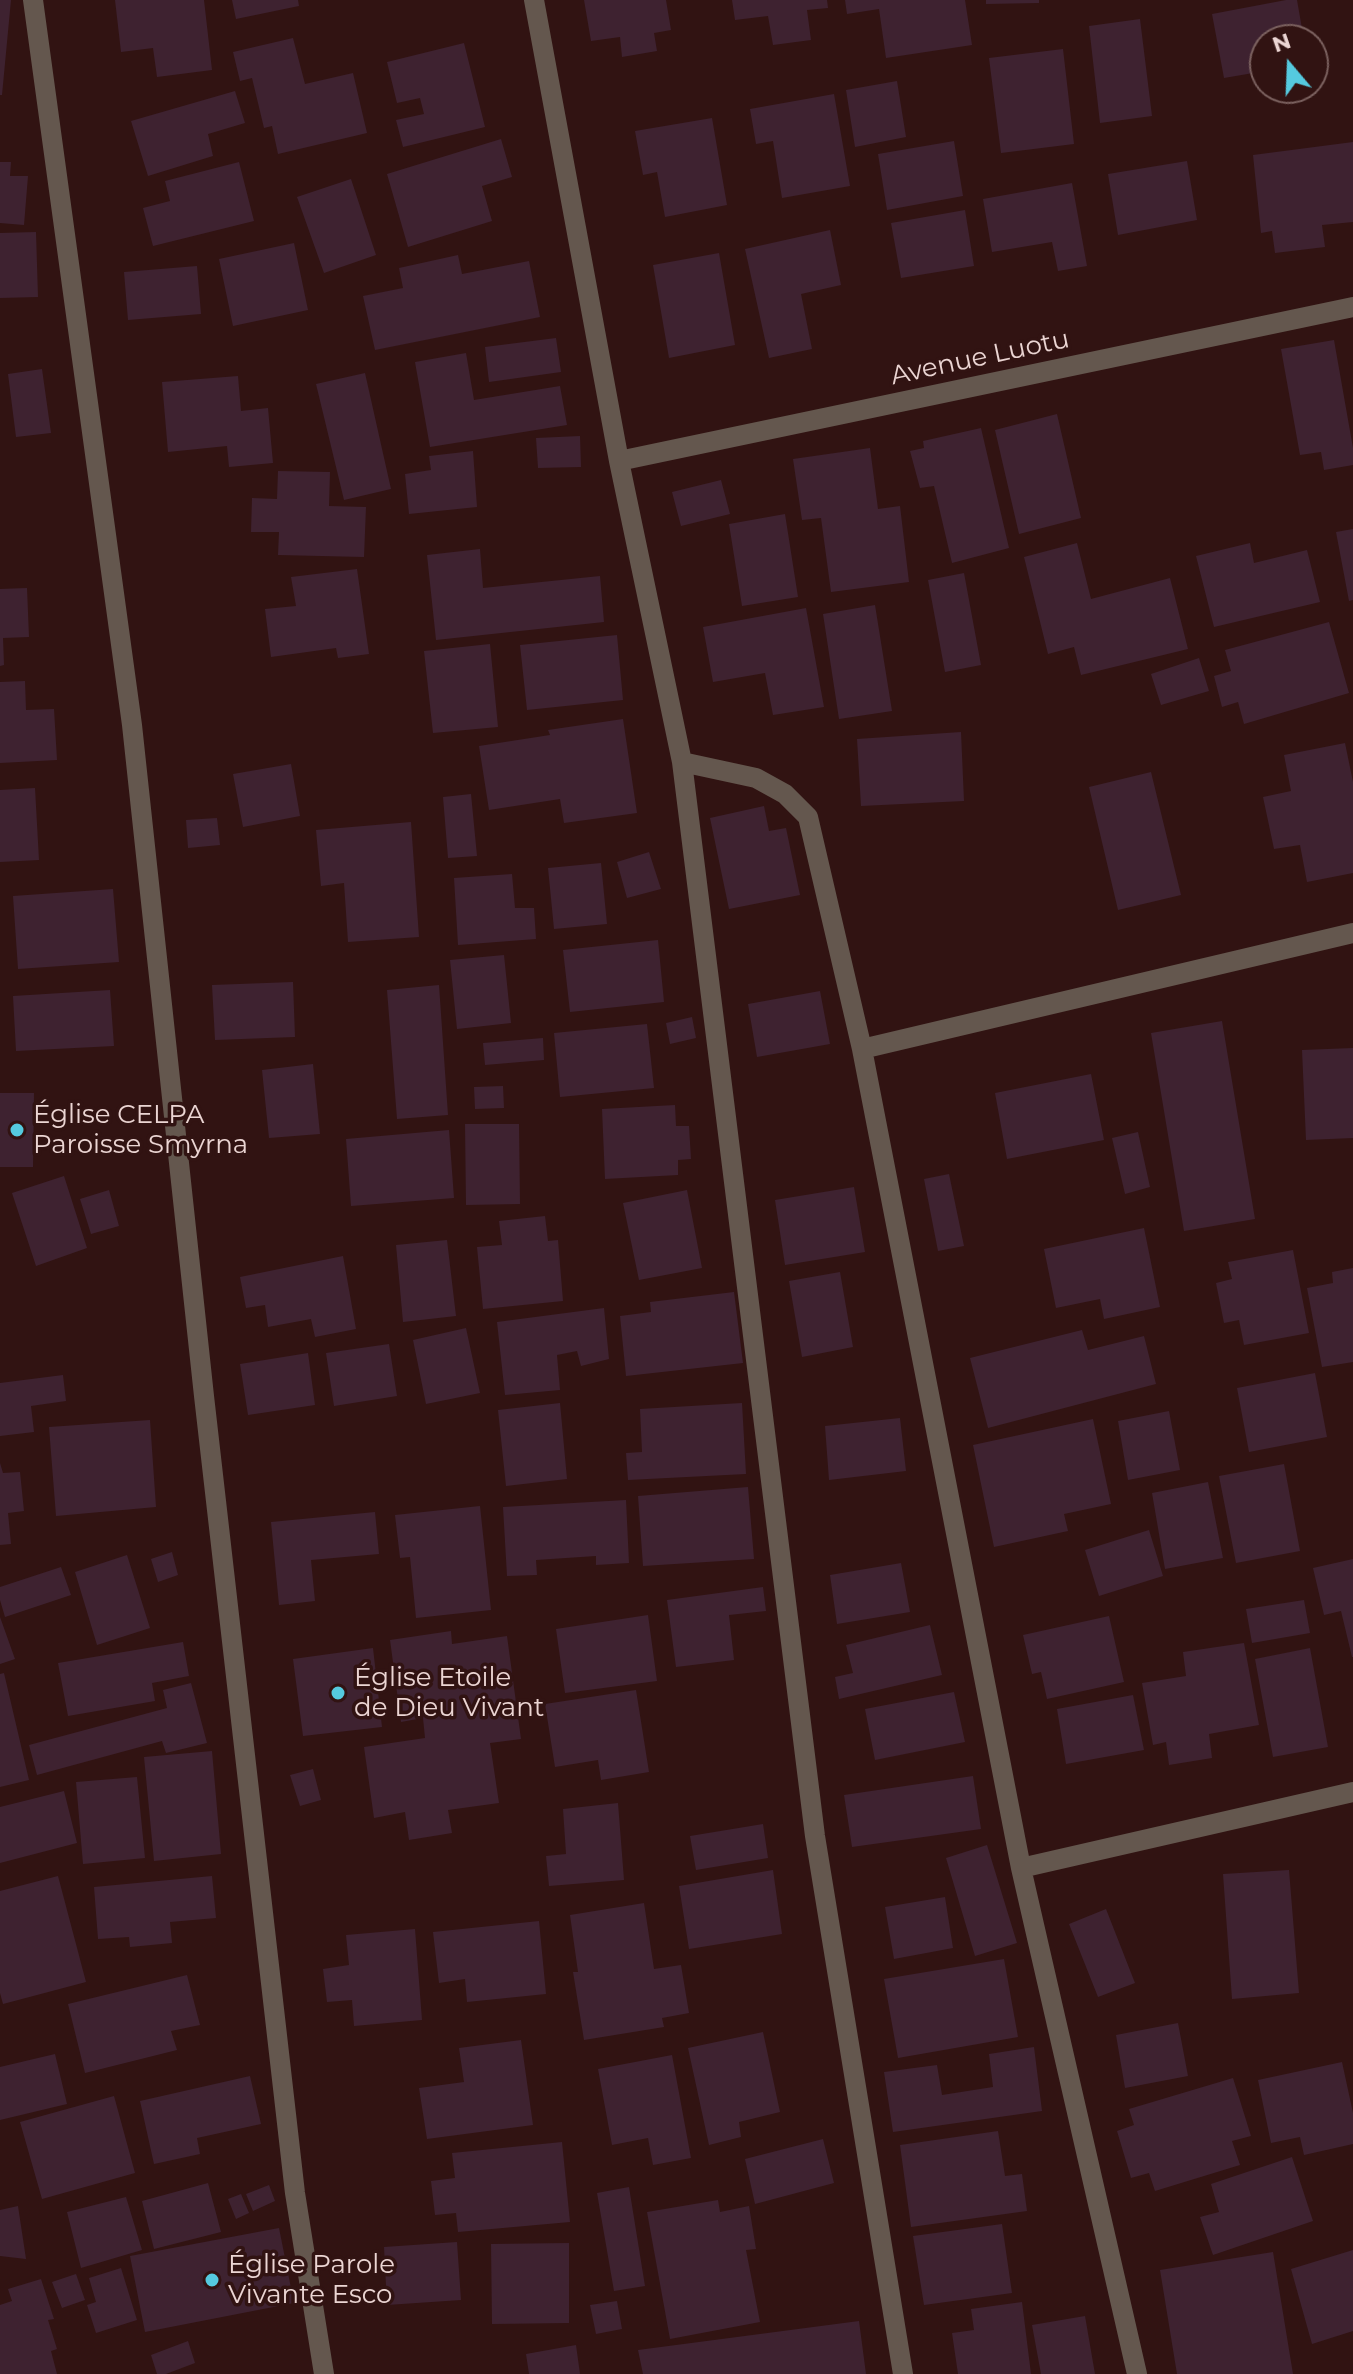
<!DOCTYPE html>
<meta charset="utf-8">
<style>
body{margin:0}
#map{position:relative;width:1353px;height:2374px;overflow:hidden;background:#311312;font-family:Montserrat,sans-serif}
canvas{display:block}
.north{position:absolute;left:1249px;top:24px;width:80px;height:80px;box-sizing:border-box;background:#311312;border:2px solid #7b615f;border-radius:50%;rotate:341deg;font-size:22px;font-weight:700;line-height:32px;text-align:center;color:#ebd5d3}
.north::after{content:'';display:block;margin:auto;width:28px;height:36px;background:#55cadf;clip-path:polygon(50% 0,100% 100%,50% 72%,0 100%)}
</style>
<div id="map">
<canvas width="1353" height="2374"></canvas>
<div class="north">N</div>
</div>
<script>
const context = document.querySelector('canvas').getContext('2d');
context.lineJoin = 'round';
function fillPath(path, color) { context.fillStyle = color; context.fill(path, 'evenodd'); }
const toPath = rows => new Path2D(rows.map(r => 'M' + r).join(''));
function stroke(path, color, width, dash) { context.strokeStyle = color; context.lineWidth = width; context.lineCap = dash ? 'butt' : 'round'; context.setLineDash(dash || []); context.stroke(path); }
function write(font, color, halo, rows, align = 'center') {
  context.font = font + ' Montserrat,sans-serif'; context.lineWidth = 7; context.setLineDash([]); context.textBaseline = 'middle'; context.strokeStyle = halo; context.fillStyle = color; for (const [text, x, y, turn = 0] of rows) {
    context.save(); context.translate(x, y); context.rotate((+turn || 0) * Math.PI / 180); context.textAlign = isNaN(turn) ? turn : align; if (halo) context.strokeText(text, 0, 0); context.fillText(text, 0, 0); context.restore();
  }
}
fillPath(toPath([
 [0,0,11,0,2,95,0,95],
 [115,0,204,0,212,70,157,77,153,48,121,52],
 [232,0,298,0,299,6,236,19],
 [584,0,666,0,671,30,654,33,657,51,622,57,620,37,591,41],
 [732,0,827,0,828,8,807,10,811,40,773,45,768,16,735,20],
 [845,0,965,0,972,45,886,58,879,9,847,14],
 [986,0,1039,0,1039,3,986,4],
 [1286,0,1297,0,1304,40,1265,40,1265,71,1224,78,1212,14],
 [1140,19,1152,116,1100,123,1089,26],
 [293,38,305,84,353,73,367,133,278,154,272,126,264,128,252,78,240,81,233,52],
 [464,43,485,127,403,147,396,120,424,114,420,98,397,103,387,62],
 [1063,49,1074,144,1001,153,989,58],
 [897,81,906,137,855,147,846,90],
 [235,91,245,123,208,134,213,156,148,176,131,121],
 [834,94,850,186,782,198,773,141,756,144,750,109],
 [712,118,727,205,665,217,657,172,643,175,635,131],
 [501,139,512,177,482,186,492,221,408,247,387,174],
 [954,141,963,196,887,210,878,154],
 [1353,142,1353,222,1322,225,1325,247,1275,253,1272,231,1261,233,1253,155],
 [1187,161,1197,220,1118,235,1108,174],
 [0,162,11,162,10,176,28,176,24,225,0,223],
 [239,162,254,221,153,246,143,208,170,201,165,181],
 [351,179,376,255,324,273,297,197],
 [1072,183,1087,266,1058,271,1052,242,992,252,983,199],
 [965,210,974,266,901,278,891,223],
 [830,230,841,285,801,294,812,349,769,358,745,249],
 [36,232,38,297,0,298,0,233],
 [294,243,308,310,233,326,219,259],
 [719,253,735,345,669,358,653,265],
 [458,255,462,274,529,261,540,317,375,350,363,296,403,288,399,268],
 [197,266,201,314,128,320,124,272],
 [556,338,561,372,489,382,485,347],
 [1334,340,1353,448,1353,465,1324,470,1321,452,1300,455,1281,349],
 [466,353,474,400,560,386,567,425,430,447,415,362],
 [42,369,51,433,16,437,8,374],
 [365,373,391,489,344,500,316,384],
 [238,376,241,411,268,408,273,463,229,467,227,446,168,452,162,382],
 [1057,414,1081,518,1019,534,995,430],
 [981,428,1009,548,952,563,934,486,920,488,910,451,924,448,923,441],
 [580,436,581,467,538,468,536,438],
 [870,448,878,509,900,506,909,582,831,592,821,518,802,520,793,459],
 [473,451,477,507,409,514,405,474,431,470,429,456],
 [278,471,330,472,329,506,366,507,364,557,278,555,279,532,251,532,252,498,277,499],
 [721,480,730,514,681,526,672,492],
 [785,514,798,597,742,606,729,524],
 [1353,529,1353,600,1349,601,1336,532],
 [1077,543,1091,599,1170,578,1188,649,1081,675,1074,647,1048,654,1024,557],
 [1250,543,1254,563,1307,550,1320,602,1214,627,1196,556],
 [480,549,483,588,600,576,604,622,436,640,427,555],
 [357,569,369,654,338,658,336,648,271,657,265,609,296,606,291,577],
 [964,573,981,665,945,672,928,580],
 [27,588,29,637,3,638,4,665,0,666,0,589],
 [875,605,892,711,839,719,823,614],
 [806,608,824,707,773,715,765,673,713,682,703,627],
 [1329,622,1349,693,1244,724,1238,702,1222,707,1214,676,1231,671,1225,650],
 [617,635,623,700,527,710,520,645],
 [490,644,498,727,433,733,424,651],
 [1199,658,1209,691,1161,705,1151,674],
 [25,681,26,710,54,709,57,760,0,763,0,682],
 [623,719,637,813,564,823,560,799,489,810,479,746,550,735,548,730],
 [961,732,964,801,861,806,857,739],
 [1345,743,1353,782,1353,873,1307,882,1300,845,1274,849,1263,797,1291,791,1284,755],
 [291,764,300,816,243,827,233,774],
 [1151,772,1181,895,1118,910,1089,787],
 [35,788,39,860,0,862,0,790],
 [471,794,477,856,448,858,443,797],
 [764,806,769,831,786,828,800,895,729,909,710,818],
 [217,818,220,845,188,848,186,820],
 [411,822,419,937,348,942,344,883,321,886,316,830],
 [649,852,661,889,627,898,617,862],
 [601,863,607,924,554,929,548,868],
 [512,874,515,908,534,908,536,939,458,945,454,878],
 [113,889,119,962,18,969,13,896],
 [658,940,664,1002,570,1012,563,950],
 [504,955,511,1023,457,1029,450,960],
 [293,982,295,1037,215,1040,212,985],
 [439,985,448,1115,397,1119,387,990],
 [110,990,114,1046,16,1051,13,996],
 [820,991,830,1044,757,1057,748,1004],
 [692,1017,696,1038,670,1044,666,1023],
 [1222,1021,1255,1219,1184,1231,1151,1033],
 [647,1024,654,1088,560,1097,554,1033],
 [543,1038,544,1060,485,1065,483,1043],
 [1353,1048,1353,1138,1306,1140,1302,1050],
 [313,1064,320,1134,269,1138,262,1070],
 [1091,1074,1104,1140,1007,1159,995,1093],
 [503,1086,504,1108,475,1109,474,1087],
 [0,1093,34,1093,33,1167,0,1167],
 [675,1105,676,1126,689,1126,691,1159,678,1160,678,1175,605,1179,602,1109],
 [465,1124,519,1124,520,1204,466,1205],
 [449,1130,454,1198,351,1206,346,1139],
 [1138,1132,1150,1187,1125,1194,1112,1138],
 [949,1174,964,1246,938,1251,924,1179],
 [64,1176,87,1248,36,1266,12,1193],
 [854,1187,865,1252,785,1265,775,1200],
 [109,1190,119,1226,91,1234,80,1199],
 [687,1190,702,1268,639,1280,623,1203],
 [545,1216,548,1241,558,1240,563,1301,483,1309,477,1247,502,1245,499,1221],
 [1144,1228,1160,1307,1104,1319,1100,1299,1056,1308,1044,1249],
 [447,1240,456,1316,403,1322,396,1245],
 [1293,1250,1309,1333,1244,1345,1239,1320,1224,1323,1216,1283,1232,1279,1228,1262],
 [343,1256,356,1329,315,1337,311,1319,268,1327,265,1305,246,1308,240,1277],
 [1353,1268,1353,1362,1322,1367,1307,1288,1333,1283,1332,1272],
 [840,1272,853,1347,802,1357,789,1281],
 [734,1292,743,1363,626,1376,620,1316,651,1312,650,1302],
 [604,1308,609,1359,581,1366,577,1351,557,1355,560,1390,505,1395,497,1322],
 [466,1328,480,1393,426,1404,413,1340],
 [1082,1330,1088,1350,1144,1336,1156,1384,988,1428,970,1358],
 [389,1344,397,1396,334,1406,326,1353],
 [308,1353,315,1405,248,1415,240,1364],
 [1315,1373,1327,1437,1249,1452,1237,1388],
 [63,1375,66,1401,31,1406,34,1432,0,1436,0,1383],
 [560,1403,567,1479,506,1486,498,1410],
 [742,1403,746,1474,628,1480,626,1453,642,1452,640,1409],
 [1169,1411,1180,1470,1128,1480,1118,1421],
 [900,1418,906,1471,829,1480,825,1426],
 [1093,1419,1111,1504,1064,1514,1068,1531,994,1547,973,1445],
 [150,1420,156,1507,56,1516,49,1427],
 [0,1463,3,1473,20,1472,24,1511,8,1513,11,1544,0,1545],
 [1284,1464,1300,1551,1236,1563,1219,1476],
 [1208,1482,1223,1558,1165,1569,1152,1493],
 [748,1487,754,1559,643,1566,638,1496],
 [626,1500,629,1563,596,1565,596,1556,536,1560,537,1575,507,1576,503,1507],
 [480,1506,491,1610,416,1618,410,1557,400,1558,395,1515],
 [375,1512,379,1554,311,1560,315,1601,279,1605,271,1522],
 [1149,1530,1163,1576,1099,1596,1085,1550],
 [172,1552,178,1575,158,1582,151,1559],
 [127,1555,150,1628,97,1645,75,1572],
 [1353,1559,1353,1657,1352,1657,1341,1611,1324,1615,1313,1568],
 [901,1563,910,1612,837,1624,830,1575],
 [61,1567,71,1595,5,1617,0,1600,0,1587],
 [763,1587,766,1611,729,1615,734,1660,676,1667,667,1600],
 [1304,1600,1310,1633,1252,1643,1246,1609],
 [648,1615,657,1681,565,1693,556,1629],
 [1109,1616,1124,1682,1047,1699,1041,1672,1032,1674,1023,1635],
 [0,1617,15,1659,0,1664],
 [930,1625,942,1675,839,1699,835,1677,853,1673,846,1645],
 [451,1631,452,1644,507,1636,521,1739,490,1743,499,1803,448,1810,452,1833,409,1840,405,1812,374,1818,364,1747,425,1738,423,1718,401,1722,390,1640],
 [183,1642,189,1676,152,1683,155,1701,68,1716,58,1663],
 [1244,1643,1259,1725,1209,1734,1212,1758,1169,1765,1166,1742,1153,1745,1142,1683,1186,1676,1183,1652],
 [373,1648,382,1727,303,1736,293,1659],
 [1310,1648,1328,1747,1273,1757,1255,1659],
 [4,1673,29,1780,0,1787,0,1674],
 [191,1683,207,1743,166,1753,162,1741,37,1775,29,1745,167,1708,163,1690],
 [636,1690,649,1772,601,1780,598,1760,555,1767,545,1704],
 [954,1692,965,1742,875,1760,865,1709],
 [1133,1695,1144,1750,1066,1764,1057,1709],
 [212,1751,221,1854,154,1861,144,1757],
 [313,1769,321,1800,300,1806,290,1775],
 [973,1776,981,1829,852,1847,844,1795],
 [137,1777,145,1858,83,1864,76,1782],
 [64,1791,77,1843,0,1863,0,1807],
 [618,1803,624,1880,549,1886,546,1856,566,1854,563,1809],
 [763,1824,768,1858,696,1870,690,1836],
 [987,1845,1017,1943,975,1956,946,1858],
 [773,1870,782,1934,689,1949,679,1886],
 [1289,1870,1299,1993,1232,1999,1223,1874],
 [58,1876,86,1982,3,2004,0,1993,0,1891],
 [212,1876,216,1918,170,1922,172,1943,130,1947,129,1937,98,1939,94,1887],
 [945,1897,953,1948,894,1959,885,1907],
 [644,1903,654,1969,681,1965,689,2013,662,2018,664,2027,584,2040,573,1972,578,1972,570,1915],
 [1106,1909,1135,1983,1098,1997,1069,1924],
 [539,1921,546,1994,467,2002,465,1979,439,1983,433,1932],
 [415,1929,422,2020,354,2026,352,2000,327,2002,323,1969,349,1965,346,1935],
 [1004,1959,1018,2037,898,2058,884,1979],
 [187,1975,200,2025,171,2031,177,2050,85,2073,68,2004],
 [1178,2023,1188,2076,1125,2088,1116,2035],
 [763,2032,780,2112,739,2122,741,2137,709,2145,688,2048],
 [521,2040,533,2125,427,2139,419,2088,464,2082,459,2048],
 [1034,2047,1042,2111,893,2132,884,2072,937,2065,942,2095,993,2087,989,2054],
 [55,2054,67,2104,0,2120,0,2067],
 [672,2055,691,2158,653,2165,648,2138,612,2145,598,2069],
 [1342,2062,1353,2113,1353,2144,1304,2155,1300,2137,1271,2143,1258,2080],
 [250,2076,261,2124,197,2138,200,2154,154,2164,140,2101],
 [1233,2078,1251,2136,1232,2141,1240,2165,1155,2191,1149,2173,1131,2178,1117,2131,1134,2125,1129,2109],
 [114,2096,135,2173,42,2199,20,2122],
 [998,2131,1005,2176,1022,2174,1027,2211,911,2227,900,2145],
 [823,2139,834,2183,755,2204,745,2159],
 [562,2142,570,2222,458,2232,456,2213,435,2215,431,2181,455,2178,452,2153],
 [1292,2157,1313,2221,1213,2255,1200,2217,1219,2212,1211,2184],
 [208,2183,221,2232,154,2249,142,2201],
 [269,2185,275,2201,253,2211,246,2194],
 [629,2187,645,2286,614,2291,597,2193],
 [241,2194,249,2213,236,2219,228,2199],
 [126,2197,142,2250,81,2268,67,2212],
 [718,2200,720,2212,749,2206,756,2249,746,2250,760,2322,670,2339,647,2212],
 [18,2206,26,2259,0,2256,0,2210],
 [1002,2224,1012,2293,924,2305,913,2236],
 [279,2228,294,2303,145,2332,130,2256],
 [457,2242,461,2300,387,2305,384,2247],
 [569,2243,569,2323,492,2324,491,2244],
 [1353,2250,1353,2331,1312,2344,1291,2269],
 [1273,2252,1293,2374,1177,2374,1160,2270],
 [121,2268,137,2320,96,2333,87,2305,96,2302,89,2278],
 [76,2274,85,2300,62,2308,52,2282],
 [41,2279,54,2319,48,2320,57,2349,51,2351,57,2374,0,2374,0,2305,12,2301,8,2289],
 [617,2301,622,2329,596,2334,590,2305],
 [1022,2302,1031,2374,958,2374,952,2333,974,2330,971,2309],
 [1085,2316,1095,2374,1041,2374,1032,2325],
 [859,2321,866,2374,643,2374,638,2350],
 [188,2341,195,2363,166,2374,157,2374,151,2355],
 [576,2345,580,2374,529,2374,526,2354]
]), '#3e2230');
stroke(toPath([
 [33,0,132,725,204,1396,295,2193,324,2374],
 [534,0,619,461,682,762,815,1836,903,2374],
 [619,461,1353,307],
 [682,762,756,778,785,794,808,817,862,1049,1021,1868,1137,2374],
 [862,1049,1353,933],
 [1021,1868,1353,1792]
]), '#64574e', 20);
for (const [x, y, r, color] of [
 [17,1130,8,"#55cadf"],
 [338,1693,8,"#55cadf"],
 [212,2280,8,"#55cadf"]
]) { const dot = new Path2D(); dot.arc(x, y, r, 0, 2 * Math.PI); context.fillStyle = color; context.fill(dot); stroke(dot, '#311312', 3); }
write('26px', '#ebd5d3', '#311312', [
 ["Avenue Luotu",980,358,-12]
]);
write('26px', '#ebd5d3', '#311312', [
 ["Église CELPA",33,1115],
 ["Paroisse Smyrna",33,1145],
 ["Église Etoile",354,1678],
 ["de Dieu Vivant",354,1708],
 ["Église Parole",228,2265],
 ["Vivante Esco",228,2295]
], 'left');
</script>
